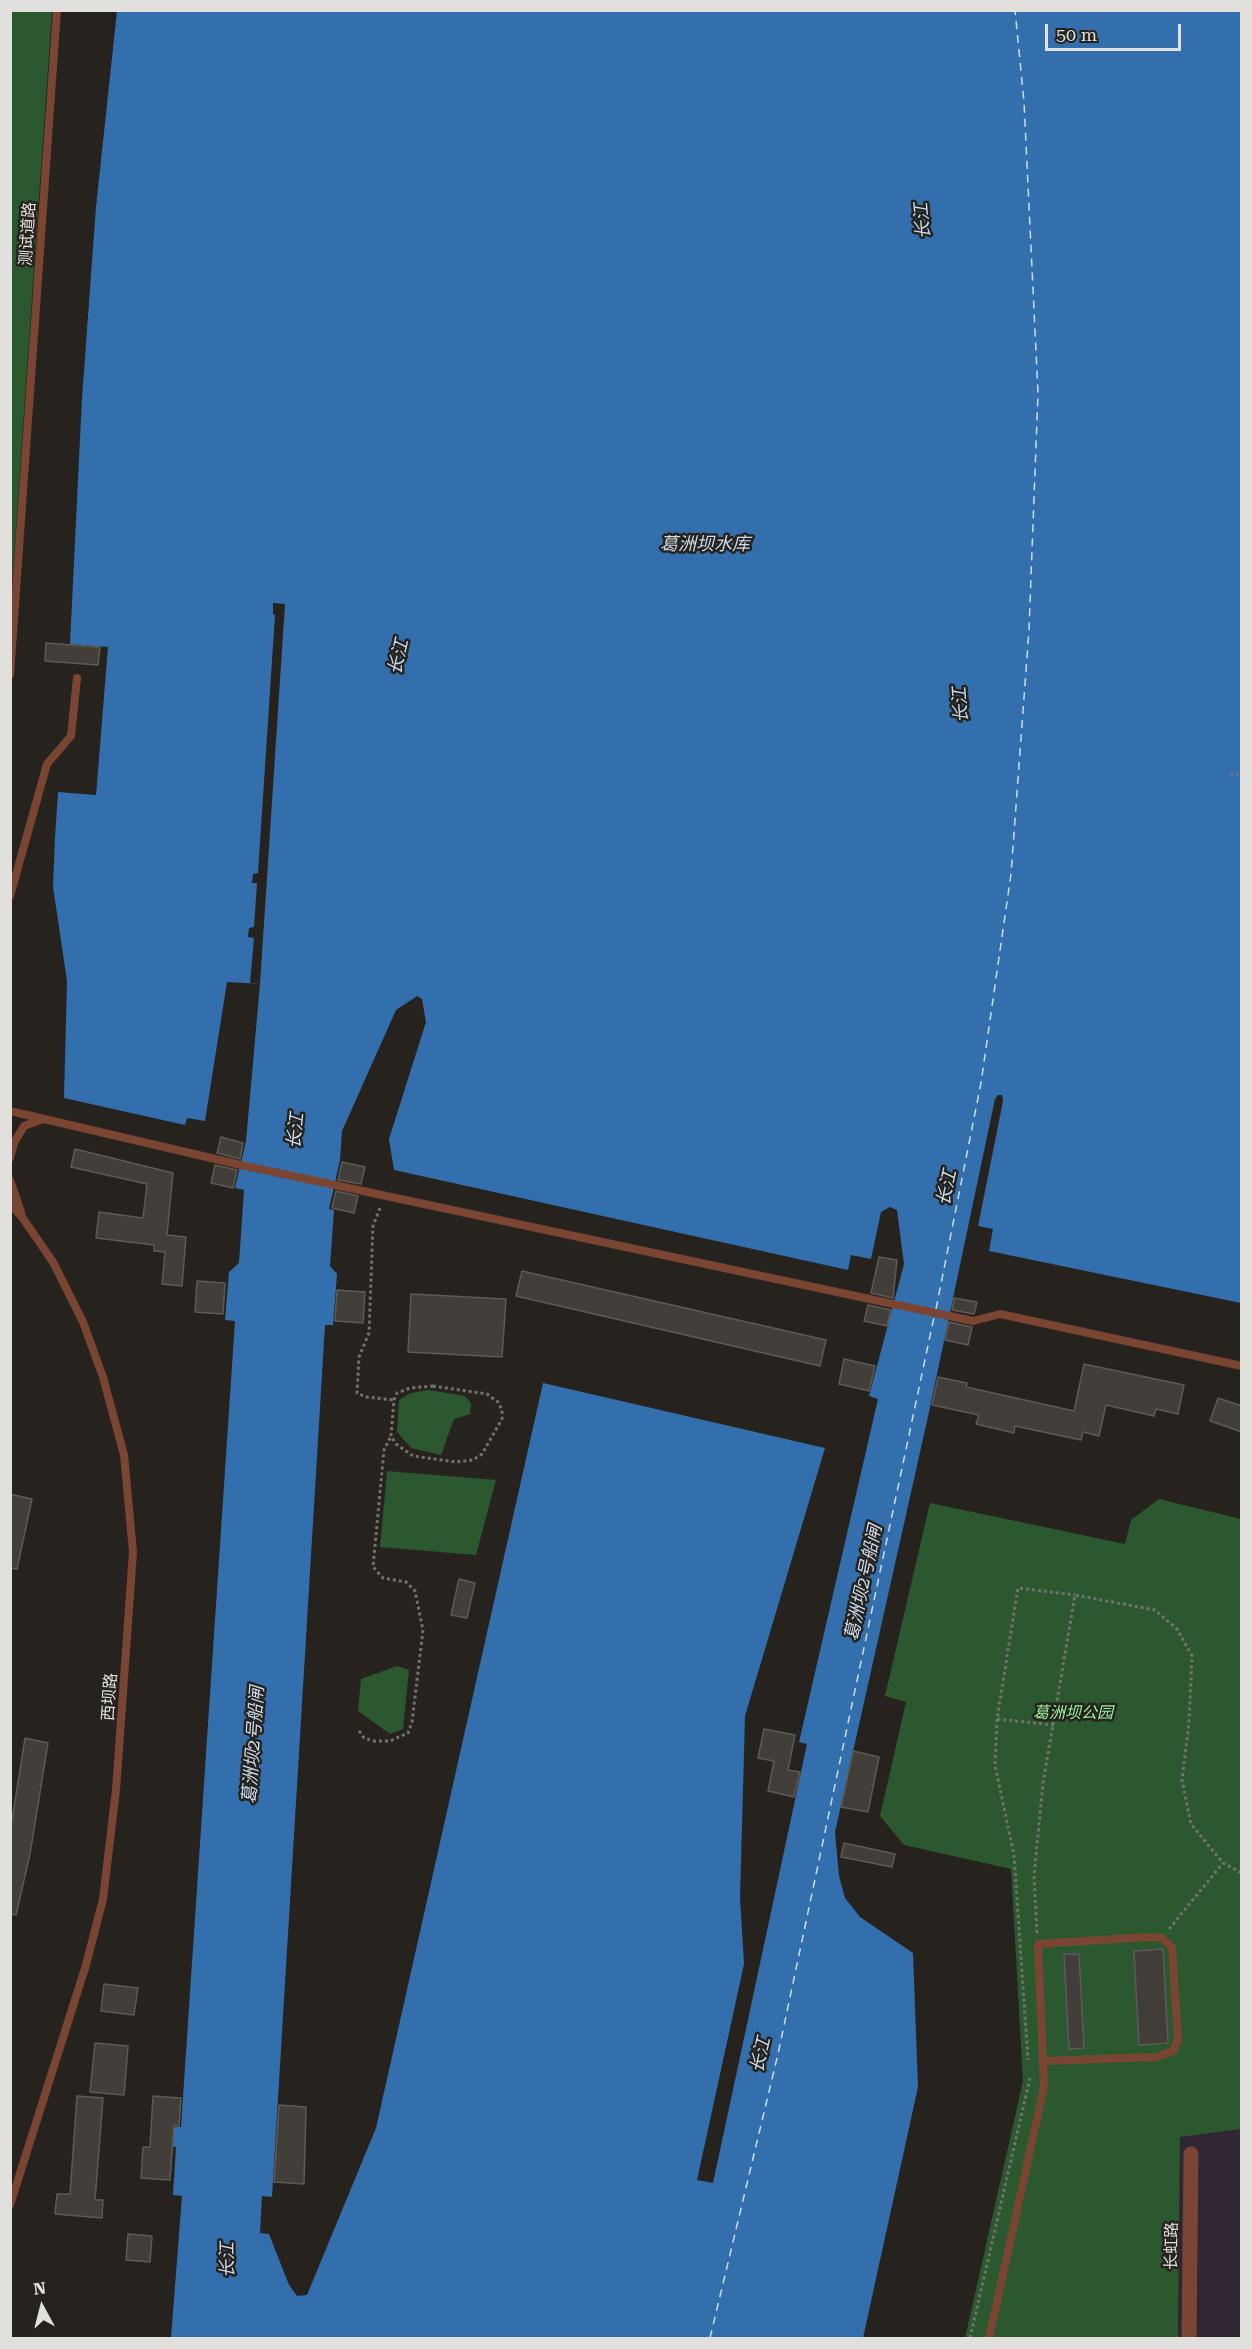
<!DOCTYPE html>
<meta charset="utf-8">
<style>
body{margin:0}
#map{position:relative;width:1252px;height:2349px;overflow:hidden;background:#26231f;font-family:"Roboto Serif",serif}
canvas{display:block}
.frame{position:absolute;inset:0;border:12px solid #e1e0dd;pointer-events:none}
.north{position:absolute;left:12px;top:2277px;width:60px;height:60px;-webkit-text-stroke:4px #26231f;paint-order:stroke;rotate:353deg;font-size:16px;font-weight:700;line-height:24px;text-align:center;color:#e1e0dd}
.north::after{content:'';display:block;margin:auto;width:21px;height:27px;background:#e1e0dd;clip-path:polygon(50% 0,100% 100%,50% 72%,0 100%)}
.scale{position:absolute;left:1045px;top:24px;width:136px;height:27px;box-sizing:border-box;border:3px solid #e1e0dd;border-top:0;padding-left:8px;font-size:18px;line-height:21px;white-space:nowrap;color:#e1e0dd;-webkit-text-stroke:4px #26231f;paint-order:stroke}
</style>
<div id="map">
<canvas width="1252" height="2349"></canvas>
<div class="frame"></div>
<div class="north">N</div>
<div class="scale">50 m</div>
</div>
<script>
const context = document.querySelector('canvas').getContext('2d');
context.lineJoin = 'round';
function fillPath(path, color) { context.fillStyle = color; context.fill(path, 'evenodd'); }
const toPath = rows => new Path2D(rows.map(r => 'M' + r).join(''));
function stroke(path, color, width, dash) { context.strokeStyle = color; context.lineWidth = width; context.lineCap = dash ? 'butt' : 'round'; context.setLineDash(dash || []); context.stroke(path); }
function write(font, color, halo, rows, align = 'center') {
  context.font = font + ' "Roboto Serif","Noto Sans SC",serif'; context.lineWidth = 5; context.setLineDash([]); context.textBaseline = 'middle'; context.strokeStyle = halo; context.fillStyle = color; for (const [text, x, y, turn = 0] of rows) {
    context.save(); context.translate(x, y); context.rotate((+turn || 0) * Math.PI / 180); context.textAlign = isNaN(turn) ? turn : align; if (halo) context.strokeText(text, 0, 0); context.fillText(text, 0, 0); context.restore();
  }
}
fillPath(toPath([
 [1241,2129,1241,2338,1178,2338,1180,2137]
]), '#312634');
fillPath(toPath([
 [11,10,52,11,11,598,10,11],
 [429,1390,465,1396,471,1403,470,1414,454,1419,441,1455,411,1448,397,1432,399,1400,411,1393],
 [387,1471,496,1480,476,1555,380,1547],
 [1159,1499,1241,1519,1241,2129,1180,2137,1178,2338,965,2338,1023,2081,1011,1869,904,1845,880,1816,906,1702,885,1696,930,1503,1125,1544,1131,1520],
 [397,1666,409,1670,403,1729,390,1734,358,1711,361,1679]
]), '#2c582f');
fillPath(toPath([
 [117,11,1241,11,1241,1303,989,1251,993,1229,978,1226,1003,1101,1002,1095,998,1095,995,1099,929,1412,835,1832,839,1876,845,1898,860,1917,913,1953,918,2087,863,2338,171,2338,182,2196,173,2195,176,2147,169,2146,171,2127,181,2127,235,1321,225,1320,229,1272,239,1263,244,1190,235,1188,246,1141,260,984,227,982,205,1121,187,1118,185,1125,64,1098,67,981,53,887,55,838,58,792,96,795,108,647,70,644,82,398,96,207],
 [417,996,422,999,426,1022,389,1139,394,1170,848,1270,851,1255,871,1259,881,1212,890,1207,897,1210,904,1264,869,1396,878,1399,799,1742,807,1744,713,2183,697,2180,744,1964,740,1898,745,1716,825,1448,543,1383,376,2128,307,2295,297,2296,289,2285,269,2234,260,2233,262,2196,272,2197,325,1325,333,1325,337,1274,330,1266,334,1210,329,1209,340,1160,342,1131,396,1010]
]), '#336fac');
fillPath(toPath([
 [273,603,285,604,260,984,250,983,254,938,248,937,249,928,254,927,257,883,252,883,253,874,258,873,275,615,273,614]
]), '#26231f');
stroke(toPath([
 [936,1309,981,1083,1011,874,1029,630,1038,393,1024,102,1015,10],
 [710,2338,778,2054,934,1317]
]), '#cdddee', 1.5, [8, 6]);
const building = toPath([
 [46,643,100,647,98,665,45,661,46,643],
 [221,1137,243,1143,240,1159,217,1153,221,1137],
 [75,1149,173,1173,167,1235,186,1237,182,1286,162,1284,165,1252,154,1251,154,1245,96,1238,99,1212,143,1218,147,1184,71,1167,75,1149],
 [342,1162,365,1167,361,1184,338,1180,342,1162],
 [215,1165,237,1170,233,1188,211,1183,215,1165],
 [336,1191,358,1196,354,1213,332,1208,336,1191],
 [879,1257,897,1260,893,1298,871,1293,879,1257],
 [522,1271,826,1340,820,1366,516,1296,522,1271],
 [197,1281,225,1283,223,1314,195,1312,197,1281],
 [337,1290,365,1292,363,1323,335,1321,337,1290],
 [411,1294,506,1299,502,1357,408,1352,411,1294],
 [954,1298,977,1302,974,1314,952,1310,954,1298],
 [868,1305,891,1310,887,1326,864,1321,868,1305],
 [949,1322,972,1327,968,1345,945,1340,949,1322],
 [844,1359,875,1366,869,1391,839,1384,844,1359],
 [1084,1364,1184,1385,1178,1414,1156,1409,1154,1416,1106,1405,1099,1436,1083,1432,1081,1440,1015,1426,1014,1433,976,1424,979,1415,932,1405,938,1377,967,1383,966,1387,1074,1411,1084,1364],
 [1218,1398,1242,1406,1242,1432,1210,1421,1218,1398],
 [10,1494,32,1499,17,1569,10,1568,10,1494],
 [459,1579,475,1583,467,1618,451,1615,459,1579],
 [764,1729,795,1735,788,1770,800,1772,794,1797,768,1791,774,1761,758,1758,764,1729],
 [25,1738,48,1743,30,1854,16,1915,10,1914,10,1833,25,1738],
 [853,1751,879,1757,868,1812,841,1807,853,1751],
 [844,1843,895,1854,892,1867,841,1857,844,1843],
 [1163,1949,1168,2043,1139,2045,1134,1951,1163,1949],
 [1064,1954,1079,1954,1084,2048,1069,2049,1064,1954],
 [104,1984,138,1988,134,2015,101,2011,104,1984],
 [95,2043,128,2046,124,2095,90,2092,95,2043],
 [77,2096,103,2098,95,2200,103,2200,102,2218,55,2214,57,2194,70,2194,77,2096],
 [153,2096,181,2098,179,2126,174,2125,170,2180,141,2178,143,2147,150,2147,153,2096],
 [279,2105,306,2107,304,2184,274,2182,279,2105],
 [128,2234,152,2236,150,2262,126,2260,128,2234]
]);
fillPath(building, '#423e3a');
stroke(building, '#5e5a55', 1.5);
stroke(toPath([
 [1230,775,1242,774],
 [1241,1085,1242,1085],
 [380,1208,373,1226,369,1333,359,1357,357,1393,366,1397,394,1400],
 [433,1386,487,1394,498,1402,502,1410,502,1419,482,1454,473,1460,456,1462,413,1456,396,1444,391,1436,394,1400,397,1393,410,1388,433,1386],
 [997,1719,995,1765,1014,1855,1028,2060],
 [1054,1725,997,1719,1018,1588,1075,1595],
 [359,1731,364,1738,374,1741,390,1741,408,1733,412,1722,423,1630,415,1591,406,1582,383,1578,373,1567,384,1450,391,1436],
 [1169,1929,1223,1863],
 [1037,1933,1034,1876,1043,1783,1075,1595,1155,1610,1177,1629,1192,1656,1189,1722,1182,1780,1191,1824,1223,1863,1242,1873],
 [970,2338,1030,2078]
]), '#74726e', 3, [3, 3]);
stroke(toPath([
 [10,675,57,10],
 [10,896,47,764,71,736,77,678],
 [10,1111,241,1165,973,1321,1000,1314,1242,1366],
 [10,1158,14,1143,24,1126,43,1119],
 [10,1180,21,1212],
 [10,1204,22,1217,53,1262,83,1322,103,1377,124,1455,133,1552,116,1790,103,1899,86,1965,10,2205],
 [989,2338,1044,2087,1038,1944,1148,1937,1162,1938,1172,1947,1178,2040,1173,2051,1157,2057,1044,2061]
]), '#7b4534', 8);
stroke(toPath([
 [1189,2338,1191,2154]
]), '#7b4534', 15);
write('16px', '#e1e0dd', '#26231f', [
 ["测试道路",28,234,-86],
 ["西坝路",110,1697,-86],
 ["长虹路",1172,2246,-89]
]);
write('italic 16px', '#99f39e', '#26231f', [
 ["葛洲坝公园",1073,1713]
]);
write('italic 18px', '#cdddee', '#26231f', [
 ["长江",923,221,-95],
 ["葛洲坝水库",705,545],
 ["长江",399,657,-77],
 ["长江",961,705,-94],
 ["长江",296,1131,-84],
 ["长江",947,1188,-78],
 ["葛洲坝2号船闸",864,1583,-78],
 ["葛洲坝2号船闸",254,1745,-86],
 ["长江",761,2055,-77],
 ["长江",228,2260,-91]
]);
</script>
